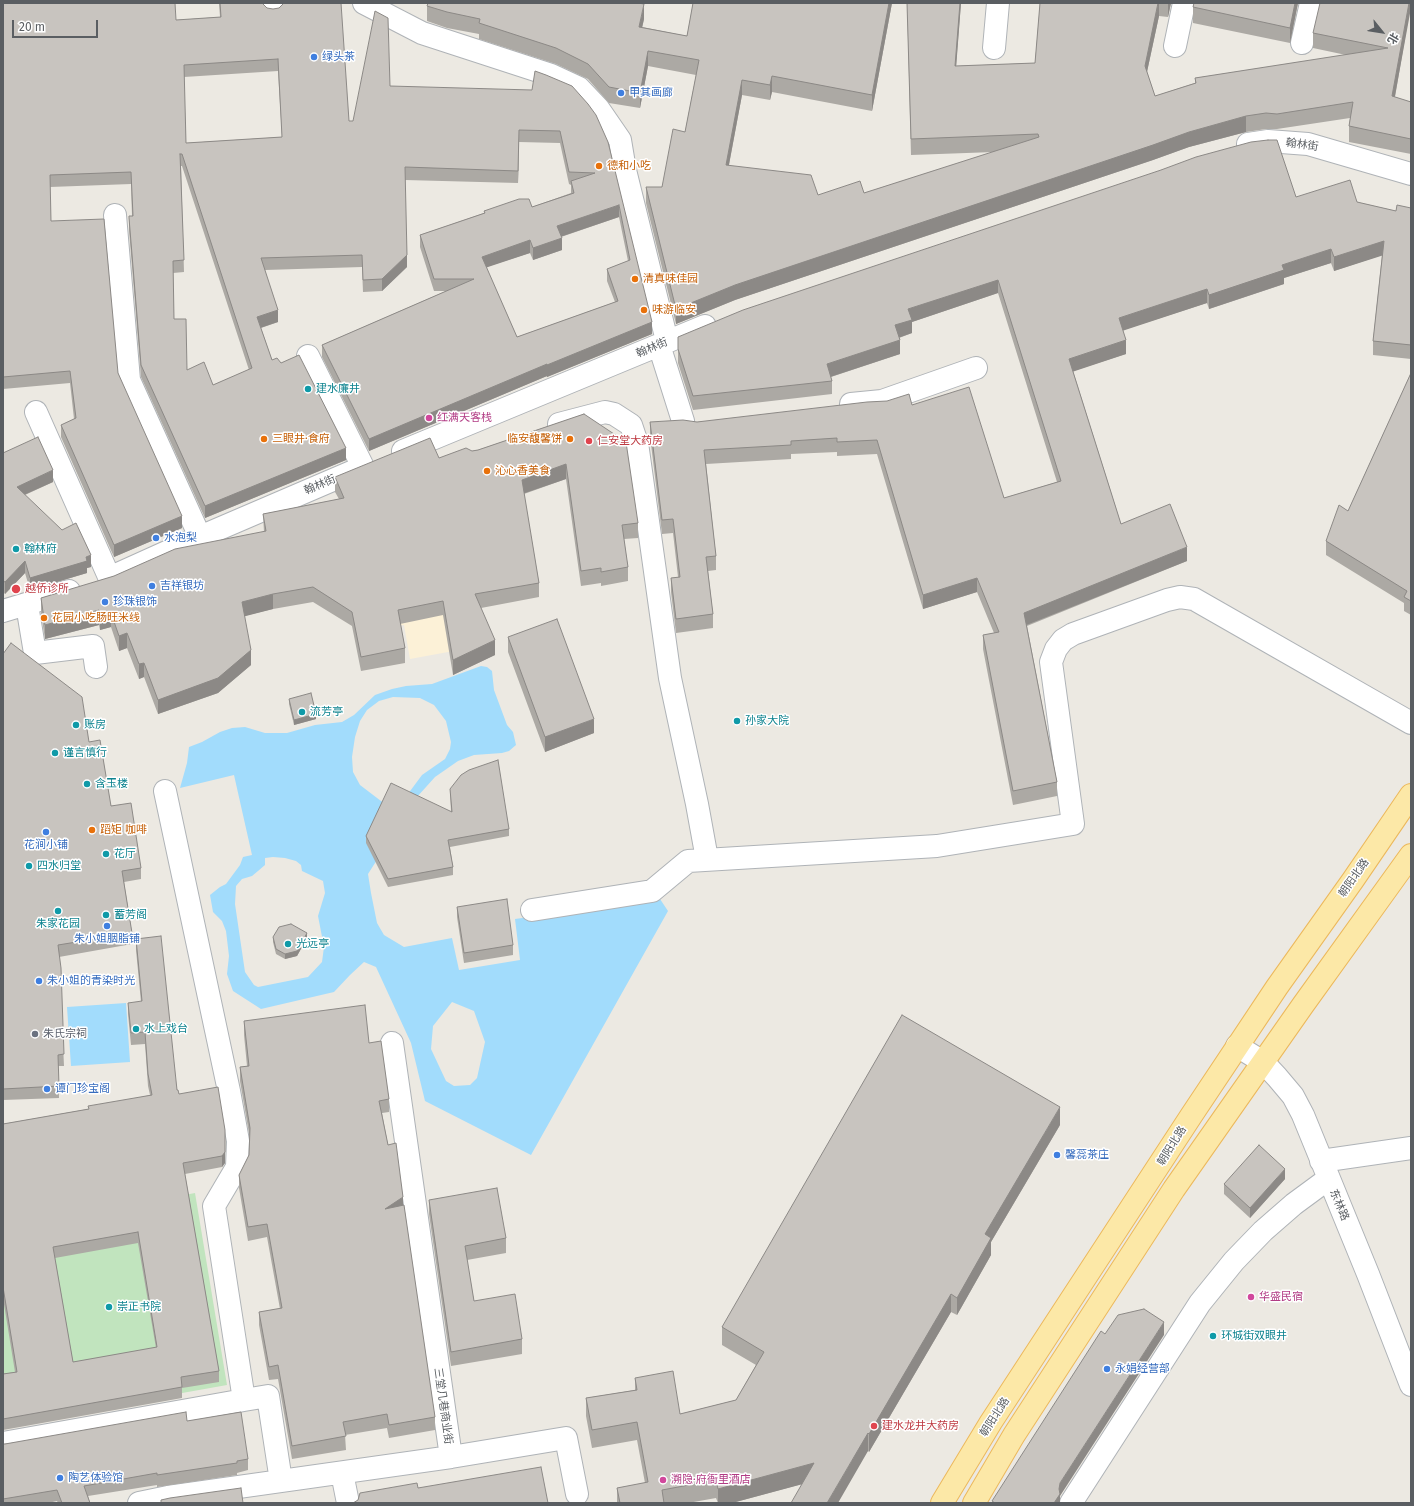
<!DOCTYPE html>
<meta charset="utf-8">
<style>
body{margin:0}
#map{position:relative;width:1414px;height:1506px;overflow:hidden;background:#ece9e2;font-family:"Fira Sans","Noto Sans SC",sans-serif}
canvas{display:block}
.frame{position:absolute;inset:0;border:4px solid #5a5e62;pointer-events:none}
.north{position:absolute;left:1362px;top:12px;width:40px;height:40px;-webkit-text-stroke:3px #fff;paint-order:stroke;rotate:120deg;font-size:11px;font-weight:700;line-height:16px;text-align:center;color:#5a5e62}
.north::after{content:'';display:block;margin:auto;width:14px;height:18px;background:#5a5e62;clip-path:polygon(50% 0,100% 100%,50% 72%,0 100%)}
.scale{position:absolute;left:12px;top:20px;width:86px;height:18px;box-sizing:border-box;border:2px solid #5a5e62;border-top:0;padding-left:5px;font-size:12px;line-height:14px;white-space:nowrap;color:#5a5e62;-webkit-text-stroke:3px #fff;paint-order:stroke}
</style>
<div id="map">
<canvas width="1414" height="1506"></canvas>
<div class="frame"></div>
<div class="north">北</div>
<div class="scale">20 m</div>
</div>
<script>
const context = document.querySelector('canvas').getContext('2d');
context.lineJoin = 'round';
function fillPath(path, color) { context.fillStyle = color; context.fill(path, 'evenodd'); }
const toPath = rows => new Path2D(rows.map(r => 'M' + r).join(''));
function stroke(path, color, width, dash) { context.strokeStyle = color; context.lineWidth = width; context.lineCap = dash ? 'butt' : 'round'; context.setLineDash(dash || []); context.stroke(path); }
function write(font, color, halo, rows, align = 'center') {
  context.font = font + ' "Fira Sans","Noto Sans SC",sans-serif'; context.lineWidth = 3; context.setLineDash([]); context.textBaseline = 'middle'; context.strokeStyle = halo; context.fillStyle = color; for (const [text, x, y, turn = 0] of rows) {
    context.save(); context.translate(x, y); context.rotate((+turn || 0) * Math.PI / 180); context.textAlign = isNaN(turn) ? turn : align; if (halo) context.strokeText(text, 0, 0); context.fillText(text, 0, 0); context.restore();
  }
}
fillPath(toPath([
 [469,553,486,645,410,659,404,625,383,628]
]), '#fcf1d7');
fillPath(toPath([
 [195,1193,227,1385,3,1425,3,1229]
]), '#c1e4be');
fillPath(toPath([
 [481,666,487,667,492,671,494,690,507,725,513,732,516,745,509,751,502,753,474,755,458,761,435,777,417,797,368,874,371,893,377,923,384,935,404,947,452,938,459,970,520,960,515,919,660,899,668,911,531,1155,425,1101,411,1043,376,967,364,962,350,975,334,992,261,1009,233,991,227,974,229,956,226,931,222,921,213,912,210,895,220,887,226,884,240,865,243,857,252,855,234,775,180,788,187,763,189,747,202,742,220,732,232,728,245,727,265,733,287,733,315,725,342,722,354,715,375,695,392,689,406,686,432,684],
 [393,697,420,698,434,705,446,721,451,742,450,749,445,759,422,775,402,802,393,806,381,801,360,785,353,772,352,757,355,737,360,721,367,710,379,701],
 [273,857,285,858,296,861,301,865,302,871,323,881,325,893,318,916,324,947,322,962,308,977,258,987,254,985,245,972,235,904,236,886,242,879,252,876,258,871,265,865,265,858],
 [452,1002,474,1011,485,1042,477,1078,470,1085,454,1086,446,1081,431,1049,433,1026],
 [126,1003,130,1062,71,1066,67,1007]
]), '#a2dcfc');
const minor = toPath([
 [273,3,273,9],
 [364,3,422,33,551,75,579,88,598,108,620,140,625,170,667,341],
 [1302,43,1311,3],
 [1175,46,1184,3],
 [994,48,998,3],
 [1248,144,1268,141,1308,144,1411,174],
 [115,215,129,380,200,537],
 [659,345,683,421],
 [308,356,363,467],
 [851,404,882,401,976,368],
 [36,412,110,579],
 [559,424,605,412,614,414,631,425,637,443,670,678,697,804,707,859],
 [403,451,705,326],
 [118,574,200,537,363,467],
 [27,605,35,653,93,646,96,667],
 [3,611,69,591],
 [532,910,652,891,688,861,937,846,1073,824,1051,662,1056,649,1063,640,1073,634,1167,600,1180,597,1194,599,1411,723],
 [1237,1046,1263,1062,1277,1077,1293,1096,1303,1115,1368,1274,1411,1385],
 [1321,1161,1411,1148],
 [244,1400,268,1396,281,1481],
 [3,1443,244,1400,214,1206,237,1167,238,1141,229,1091,165,791],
 [451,1457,566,1438,577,1494],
 [342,1473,348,1503],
 [139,1503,168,1497,451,1457,392,1043],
 [1071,1503,1200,1303,1234,1261,1263,1231,1294,1204,1328,1179]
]);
const major = toPath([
 [942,1503,991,1422,1191,1116,1277,987,1353,880,1411,795],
 [974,1503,1014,1435,1174,1189,1303,1005,1411,855]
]);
stroke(minor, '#afb3b7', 24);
stroke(major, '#ecb85b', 24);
stroke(minor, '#fff', 22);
stroke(major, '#fce8a7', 22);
fillPath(toPath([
 [3,3,176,20,220,17,219,3,262,3,349,121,353,121,390,86,596,115,652,334,547,377,547,376,369,451,322,357,322,345,446,291,434,291,420,247,420,235,484,213,484,211,532,207,571,193,571,185,569,184,560,143,519,142,518,183,405,180,407,267,382,291,363,292,362,267,265,270,278,322,261,328,272,360,346,460,205,518,141,377,129,230,129,218,132,216,131,184,50,187,51,221,118,373,182,528,114,557,61,437,61,425,74,419,70,383,3,389],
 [278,71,282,137,186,143,184,77],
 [182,166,249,370,213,385,187,370,174,319,173,273,184,272,181,166],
 [619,217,628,261,607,269,607,281,615,302,517,337,486,267,530,253,533,260,562,250,561,237],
 [693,3,892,3,872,111,772,92,770,100,742,95,729,165,818,195,864,193,994,152,911,155,907,3,961,3,956,66,1035,63,1040,3,1171,3,1168,17,1159,16,1147,72,1155,96,1195,83,1195,78,1346,55,1313,48,1313,33,1411,3,1395,97,1411,102,1411,154,1349,142,1349,126,1350,118,1277,129,1266,129,1246,132,1189,147,1153,160,735,300,676,324,646,203,646,187,662,187,685,132,696,75,648,66,640,108,609,103,588,79,556,64,479,39,479,34,447,28,427,21,427,6,644,19,642,27,687,36],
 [1194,3,1298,3,1290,43,1193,23,1193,7],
 [1296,197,1357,202,1396,211,1411,208,1411,359,1373,355,1373,341,1382,255,1334,271,1331,263,1284,278,1284,284,1209,309,1207,303,1123,330,1126,354,1073,371,1121,524,1187,561,1027,626,1057,782,1057,796,1013,805,983,649,983,635,994,633,977,592,923,609,877,454,837,456,837,452,791,454,791,459,706,464,716,556,716,570,708,571,713,614,713,628,676,633,671,592,671,578,678,577,673,533,662,534,650,436,650,422,697,422,912,405,1004,498,1057,482,998,293,912,322,912,333,899,338,900,354,831,377,832,381,832,394,693,410,678,363,678,337],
 [1411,373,1411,615,1404,611,1404,603,1326,555,1326,541,1348,511],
 [584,414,638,523,638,538,624,539,628,567,628,581,601,586,601,583,581,586,566,479,524,494,539,583,539,597,481,608,495,655,453,675,443,615,400,624,405,648,405,663,361,671,352,626,313,602,273,609,244,616,251,665,218,693,158,714,144,677,139,679,127,648,119,651,111,627,100,630,99,625,45,639,41,613,41,598,264,532,263,514,339,499,335,492,335,477,439,458,472,451,478,450],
 [3,453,53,482,25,495,91,567,87,568,87,573,30,590,25,573,5,594,3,592],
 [508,637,594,733,545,752,508,652],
 [3,654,89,742,111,806,141,868,141,879,124,882,132,933,132,944,59,957,64,1066,58,1066,59,1098,3,1100],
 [289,699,316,719,294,725,289,704],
 [450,789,509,829,509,836,450,847,453,867,453,875,388,887,366,843,366,836,451,812],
 [457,907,513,945,513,955,464,963,457,917],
 [273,937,307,938,297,956,285,959,276,954,273,942],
 [136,939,177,1090,179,1094,225,1142,225,1163,222,1167,185,1174,219,1371,219,1382,182,1388,182,1398,3,1430,3,1374,15,1372,3,1298,3,1124,88,1109,150,1095,148,1086,145,1044,131,1045,128,1014,128,1003,141,1002,136,950],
 [138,1243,156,1348,73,1362,55,1258],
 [244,1021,369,1043,389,1099,389,1112,382,1113,388,1145,403,1206,435,1417,435,1430,389,1438,387,1428,345,1435,346,1450,292,1459,278,1379,269,1380,259,1325,259,1312,280,1309,267,1237,248,1241,239,1188,239,1175,249,1155,250,1139,240,1081,240,1067,247,1066,244,1035],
 [1060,1125,991,1242,991,1255,957,1315,951,1312,869,1452,868,1451,802,1484,732,1503,718,1503,716,1498,688,1503,617,1503,617,1488,645,1483,637,1440,592,1448,586,1416,586,1398,635,1390,635,1378,680,1414,736,1400,756,1365,722,1345,722,1327],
 [1285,1179,1250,1218,1224,1194,1224,1184],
 [429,1200,506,1238,506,1253,467,1260,474,1301,522,1339,522,1354,451,1366,429,1214],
 [187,1421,248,1459,248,1470,237,1473,237,1475,157,1487,157,1485,88,1496,90,1503,58,1503,57,1501,48,1503,3,1503,3,1444]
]), '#aca9a4');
fillPath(toPath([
 [889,3,892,3,872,111,872,95],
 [960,3,961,3,955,82,955,66],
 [1158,3,1159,3,1159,16,1145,81,1145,66],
 [1168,3,1171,3,1168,17],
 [1295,3,1298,3,1290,43,1290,28],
 [1409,3,1411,3,1411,8,1392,112,1392,96],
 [644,4,644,19,639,42,639,27],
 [648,51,648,66,640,108,640,93],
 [772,76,772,92,770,100,770,85],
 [742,80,742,95,726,180,726,165],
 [1246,116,1246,132,1189,147,1153,160,735,300,676,324,676,309,735,285,1189,132],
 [519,130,519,142,518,183,518,171],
 [619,205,619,217,557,238,557,226],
 [562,238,562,250,533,260,533,248],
 [530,240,530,253,482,269,482,257],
 [1384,241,1384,255,1334,271,1334,257],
 [1331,249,1331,263,1284,278,1284,284,1209,309,1209,295,1282,265],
 [407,255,407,267,382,291,382,279],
 [998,280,998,293,912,322,912,333,895,339,895,325,908,309],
 [1207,289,1207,303,1119,332,1119,318],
 [278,310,278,322,257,329,257,317],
 [652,322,652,334,547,377,547,365],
 [900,340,900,354,827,378,827,364],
 [1126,340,1126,354,1069,373,1069,359],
 [547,364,547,376,369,451,369,439],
 [346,448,346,460,205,518,205,506],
 [566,464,566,479,522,494,522,480],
 [53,470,53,482,17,498,17,487],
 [182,516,182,528,114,557,114,545],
 [1187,547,1187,561,1024,626,1024,613],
 [91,555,91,567,87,568,87,573,30,590,30,578],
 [25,561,25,573,5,594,5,582],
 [977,578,977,592,923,609,923,595],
 [273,594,273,609,242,617,242,602],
 [99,610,99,625,45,639,45,625],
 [111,613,111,627,100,630,100,616],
 [127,633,127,648,119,651,119,636],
 [495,640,495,655,453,675,453,660],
 [251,650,251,665,218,693,158,714,158,700],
 [144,663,144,677,139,679,139,664],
 [316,714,316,719,294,725,294,720],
 [594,719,594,733,545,752,545,737],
 [307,933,307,938,297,956,285,959,285,954],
 [1060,1107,1060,1125,991,1242,991,1255,957,1315,957,1298,985,1234],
 [225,1130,225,1163,222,1167,222,1156],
 [1285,1169,1285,1179,1250,1218,1250,1208],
 [403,1197,403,1210,385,1209],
 [951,1294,951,1312,869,1452,869,1434],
 [1164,1322,1164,1335,1060,1496,1060,1503,1054,1503,1060,1483],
 [868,1433,868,1451,838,1503,827,1503],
 [814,1463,814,1481,732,1503,718,1503,718,1489]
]), '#8c8986');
const building = toPath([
 [3,3,175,3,176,20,221,17,220,3,262,3,267,8,273,9,279,8,284,3,341,3,349,121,353,121,375,11,388,18,390,86,532,90,535,71,546,75,572,86,588,104,596,115,608,142,652,322,547,365,547,364,369,439,322,345,474,279,434,279,420,235,485,213,484,211,519,199,529,199,532,207,574,193,571,181,595,173,569,172,560,131,519,130,518,171,405,167,407,255,382,279,363,280,362,255,261,258,278,310,257,317,272,360,277,358,281,363,299,355,346,448,205,506,141,365,129,218,129,216,133,216,131,172,50,175,51,221,104,219,118,373,182,516,114,545,61,425,76,418,70,371,3,377,3,3],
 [278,59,282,137,186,143,184,65,278,59],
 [180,154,182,154,252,368,213,385,204,362,187,370,186,319,174,319,173,261,184,260,180,154],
 [619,205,630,260,607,269,618,301,517,337,482,257,530,240,533,248,562,238,557,226,619,205],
 [428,3,638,3,644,4,639,27,687,36,693,3,889,3,872,95,772,76,770,85,742,80,726,165,811,175,818,195,860,181,864,193,1039,137,1038,134,911,139,907,3,960,3,955,66,1035,63,1040,3,1158,3,1145,66,1155,96,1196,83,1195,78,1388,48,1313,33,1320,3,1409,3,1392,96,1411,102,1411,139,1349,126,1353,102,1277,114,1266,113,1246,116,1189,132,1153,145,735,285,676,309,646,187,662,187,673,129,685,132,699,60,648,51,640,93,609,87,588,64,556,48,479,23,480,19,447,12,427,6,428,3],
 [1194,3,1295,3,1290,28,1193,7,1194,3],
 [1268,140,1277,140,1296,197,1350,180,1357,202,1396,211,1397,205,1411,208,1411,345,1373,341,1384,241,1334,257,1331,249,1282,265,1284,270,1209,295,1207,289,1119,318,1126,340,1069,359,1121,524,1170,504,1187,547,1024,613,1057,782,1013,791,983,635,999,632,977,578,923,595,877,440,837,442,837,438,791,441,791,445,704,450,716,556,706,557,713,614,676,619,671,578,680,577,673,519,662,520,650,422,683,420,697,422,867,402,887,401,909,394,912,405,969,387,1004,498,1061,481,998,280,908,309,912,320,895,325,900,340,827,364,832,381,693,396,678,349,678,337,743,310,1161,170,1196,157,1251,142,1268,140],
 [1411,373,1411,601,1404,597,1407,591,1326,541,1339,505,1348,511,1411,373],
 [584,414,626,442,638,523,622,525,628,567,601,572,601,568,581,571,566,464,522,480,539,583,475,594,495,640,453,660,443,601,398,610,405,648,361,657,352,612,313,587,273,594,242,602,251,650,218,678,158,700,144,663,139,664,127,633,119,636,111,613,100,616,99,610,45,625,41,598,114,576,175,549,266,531,263,514,344,498,335,477,430,438,439,458,466,448,472,451,478,450,584,414],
 [38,437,53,470,17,487,62,530,76,523,91,555,86,557,87,561,30,578,25,561,5,582,3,581,3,453,38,437],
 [557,619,594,719,545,737,508,637,557,619],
 [11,643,82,697,89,742,100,740,111,806,131,803,141,868,122,871,132,933,58,945,61,968,64,1054,58,1055,59,1086,3,1089,3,654,11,643],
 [311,693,316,714,294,720,289,699,311,693],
 [498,760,509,829,448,840,453,867,388,879,366,836,391,783,452,812,450,789,461,775,469,770,498,760],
 [507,899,513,945,464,953,457,907,507,899],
 [291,924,307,933,297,951,285,954,276,949,273,937,279,927,291,924],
 [161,936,177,1090,178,1090,179,1094,218,1087,225,1130,225,1152,222,1156,183,1163,219,1371,181,1377,182,1387,3,1419,3,1374,17,1372,3,1287,3,1124,89,1109,88,1106,152,1095,148,1074,145,1032,131,1033,128,1003,142,1001,136,939,161,936],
 [138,1232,157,1347,73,1362,53,1247,138,1232],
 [365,1005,369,1043,381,1041,389,1099,379,1101,388,1145,396,1143,403,1197,385,1209,404,1205,435,1417,389,1425,387,1414,343,1422,346,1436,292,1446,278,1365,269,1367,259,1312,282,1308,267,1224,248,1227,239,1175,249,1155,250,1128,240,1067,249,1066,244,1021,365,1005],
 [902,1015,1060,1107,985,1234,991,1238,957,1298,951,1294,869,1434,868,1433,827,1503,791,1503,814,1463,718,1489,716,1480,662,1490,664,1503,620,1503,617,1488,648,1482,637,1422,592,1430,586,1398,637,1390,635,1378,673,1371,680,1414,736,1400,764,1352,722,1327,902,1015],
 [1259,1145,1285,1169,1250,1208,1224,1184,1259,1145],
 [497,1188,506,1238,465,1246,474,1301,515,1294,522,1339,451,1352,429,1200,497,1188],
 [1144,1309,1164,1322,1060,1483,1059,1489,1060,1494,1054,1503,995,1503,992,1501,1101,1331,1105,1334,1118,1315,1144,1309],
 [186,1412,187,1421,241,1412,248,1459,237,1461,237,1463,157,1475,157,1473,84,1486,90,1503,62,1503,57,1490,3,1499,3,1444,5,1444,186,1412],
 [541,1467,548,1503,353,1503,358,1500,360,1493,417,1483,418,1488,541,1467],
 [241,1488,243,1503,161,1503,161,1500,170,1498,241,1488]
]);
fillPath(building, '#c8c4bf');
stroke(building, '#8c8986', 1);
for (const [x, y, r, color] of [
 [314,57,4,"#3f7fe0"],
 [621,93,4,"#3f7fe0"],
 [599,166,4,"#e8710a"],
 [635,279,4,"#e8710a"],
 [644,310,4,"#e8710a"],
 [308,389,4,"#0f9aa8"],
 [429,418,4,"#d1479c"],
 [264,439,4,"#e8710a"],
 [570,439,4,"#e8710a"],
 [589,441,4,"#e0444e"],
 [487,471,4,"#e8710a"],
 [156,538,4,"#3f7fe0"],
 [16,549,4,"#0f9aa8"],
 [152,586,4,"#3f7fe0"],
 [16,589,5,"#e0444e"],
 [105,602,4,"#3f7fe0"],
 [44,618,4,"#e8710a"],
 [302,712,4,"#0f9aa8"],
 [737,721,4,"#0f9aa8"],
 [76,725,4,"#0f9aa8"],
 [55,753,4,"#0f9aa8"],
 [87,784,4,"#0f9aa8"],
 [92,830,4,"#e8710a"],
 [46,832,4,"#3f7fe0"],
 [106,854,4,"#0f9aa8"],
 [29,866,4,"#0f9aa8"],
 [58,911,4,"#0f9aa8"],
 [106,915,4,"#0f9aa8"],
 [107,926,4,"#3f7fe0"],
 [288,944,4,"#0f9aa8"],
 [39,981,4,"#3f7fe0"],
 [136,1029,4,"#0f9aa8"],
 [35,1034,4,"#6b7280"],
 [47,1089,4,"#3f7fe0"],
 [1057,1155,4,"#3f7fe0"],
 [1251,1297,4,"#d1479c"],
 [109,1307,4,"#0f9aa8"],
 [1213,1336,4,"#0f9aa8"],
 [1107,1369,4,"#3f7fe0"],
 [874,1426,4,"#e0444e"],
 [60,1478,4,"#3f7fe0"],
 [663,1480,4,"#d1479c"]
]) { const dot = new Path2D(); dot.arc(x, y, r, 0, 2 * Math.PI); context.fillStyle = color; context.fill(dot); stroke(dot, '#fff', 1.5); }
write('11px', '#366cbe', '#fff', [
 ["绿头茶",322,57],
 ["甲其画廊",629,93],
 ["水泡梨",164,538],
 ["吉祥银坊",160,586],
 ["珍珠银饰",113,602],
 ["花涧小铺",46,845,"center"],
 ["朱小姐胭脂铺",107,939,"center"],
 ["朱小姐的青染时光",47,981],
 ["谭门珍宝阁",55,1089],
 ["馨蕊茶庄",1065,1155],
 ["永娟经营部",1115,1369],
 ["陶艺体验馆",68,1478]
], 'left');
write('11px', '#5a5e62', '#fff', [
 ["翰林街",1302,145,8],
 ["翰林街",652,348,-23],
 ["翰林街",320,485,-23],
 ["朝阳北路",1354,878,-55],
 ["朝阳北路",1172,1146,-58],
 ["东林路",1339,1205,67],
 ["三堂几巷商业街",443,1406,82],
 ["朝阳北路",995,1417,-57]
]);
write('11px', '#c56008', '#fff', [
 ["德和小吃",607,166],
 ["清真味佳园",643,279],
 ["味游临安",652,310],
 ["三眼井·食府",272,439],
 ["临安馥馨饼",562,439,"right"],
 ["沁心香美食",495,471],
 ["花园小吃肠旺米线",52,618],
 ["蹈矩 咖啡",100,830]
], 'left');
write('11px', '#0d838f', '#fff', [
 ["建水廉井",316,389],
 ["翰林府",24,549],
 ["流芳亭",310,712],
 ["孙家大院",745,721],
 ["账房",84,725],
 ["谨言慎行",63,753],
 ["含玉楼",95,784],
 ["花厅",114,854],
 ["四水归堂",37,866],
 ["蓄芳阁",114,915],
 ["朱家花园",58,924,"center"],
 ["光远亭",296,944],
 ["水上戏台",144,1029],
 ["崇正书院",117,1307],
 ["环城街双眼井",1221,1336]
], 'left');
write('11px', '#b23c85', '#fff', [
 ["红满天客栈",437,418],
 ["华盛民宿",1259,1297],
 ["溯隐·府衙里酒店",671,1480]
], 'left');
write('11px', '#be3a42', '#fff', [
 ["仁安堂大药房",597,441],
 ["越侨诊所",25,589],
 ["建水龙井大药房",882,1426]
], 'left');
write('11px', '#5b616d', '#fff', [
 ["朱氏宗祠",43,1034]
], 'left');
</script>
